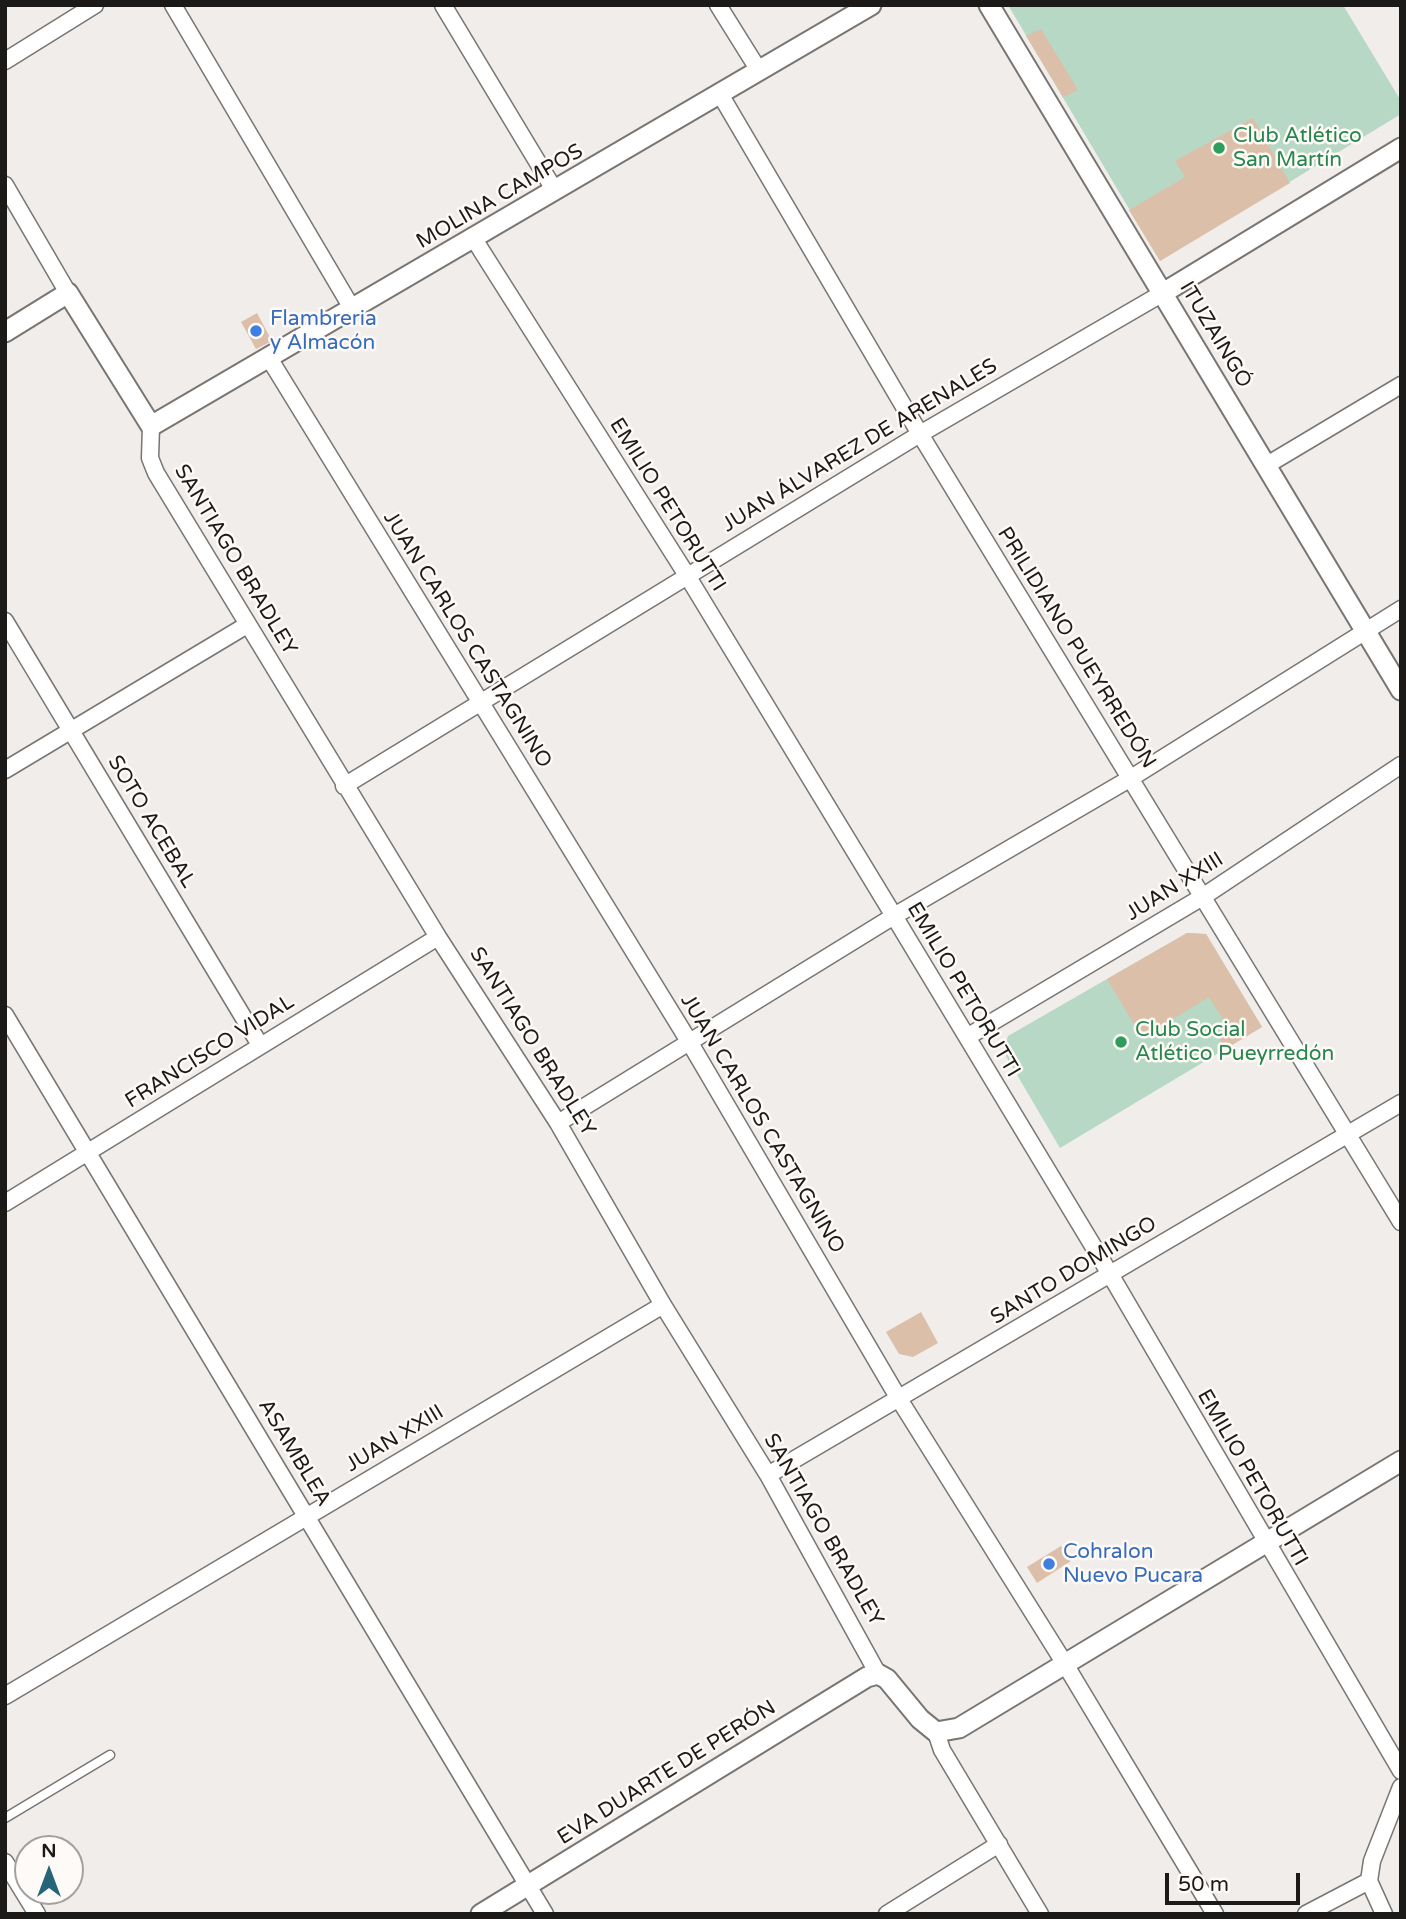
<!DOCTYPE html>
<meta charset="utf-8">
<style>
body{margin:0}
#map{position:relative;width:1406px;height:1919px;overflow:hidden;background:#f1edea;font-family:"Varela Round",sans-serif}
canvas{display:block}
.frame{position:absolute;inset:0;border:7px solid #1b1a19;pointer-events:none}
.north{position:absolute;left:14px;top:1835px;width:70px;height:70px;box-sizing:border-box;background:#fefaf7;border:2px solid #a3a09e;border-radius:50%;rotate:0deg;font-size:19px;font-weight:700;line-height:28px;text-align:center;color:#1b1a19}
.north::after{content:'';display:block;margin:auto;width:24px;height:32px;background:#26647a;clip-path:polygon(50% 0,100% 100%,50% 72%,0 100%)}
.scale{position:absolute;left:1165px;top:1873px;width:135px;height:32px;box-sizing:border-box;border:4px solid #1b1a19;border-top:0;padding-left:9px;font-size:21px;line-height:24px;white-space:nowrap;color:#1b1a19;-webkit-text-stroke:5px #fefaf7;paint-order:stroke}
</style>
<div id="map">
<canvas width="1406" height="1919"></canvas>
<div class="frame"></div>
<div class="north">N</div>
<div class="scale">50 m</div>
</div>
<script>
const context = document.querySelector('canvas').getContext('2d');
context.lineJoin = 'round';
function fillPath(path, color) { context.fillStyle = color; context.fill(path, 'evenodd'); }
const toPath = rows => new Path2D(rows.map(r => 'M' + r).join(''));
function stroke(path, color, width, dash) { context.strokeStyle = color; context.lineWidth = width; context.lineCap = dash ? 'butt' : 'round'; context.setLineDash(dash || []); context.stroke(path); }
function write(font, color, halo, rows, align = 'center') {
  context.font = font + ' "Varela Round",sans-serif'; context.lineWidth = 5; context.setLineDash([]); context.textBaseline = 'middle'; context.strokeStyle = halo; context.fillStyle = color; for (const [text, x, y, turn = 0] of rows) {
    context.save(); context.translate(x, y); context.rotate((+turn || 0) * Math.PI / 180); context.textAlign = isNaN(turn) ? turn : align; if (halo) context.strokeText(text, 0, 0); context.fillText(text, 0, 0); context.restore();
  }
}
fillPath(toPath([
 [1008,5,1343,5,1401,101,1401,114,1160,261],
 [1187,933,1206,934,1262,1027,1060,1148,1003,1051,1008,1036]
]), '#b7d8c4');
fillPath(toPath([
 [1041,29,1078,90,1063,97,1026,36],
 [1253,118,1290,183,1160,261,1129,210,1185,177,1175,161],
 [257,313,272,341,256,349,241,322],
 [1187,933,1206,934,1262,1027,1225,1049,1216,1034,1228,1027,1209,997,1142,1038,1107,979],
 [921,1312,938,1343,913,1357,899,1354,886,1332],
 [1061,1546,1071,1561,1037,1583,1027,1567]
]), '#dcbfa8');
const service = toPath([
 [5,1818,110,1755]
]);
const minor = toPath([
 [173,5,353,310],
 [443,5,555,191],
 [718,5,758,69],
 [5,61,95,5],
 [720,94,920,434,1401,1222],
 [5,185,68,293],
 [474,239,688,577,894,916,1110,1274,1401,1771],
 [269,358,690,1043,899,1399,1065,1664,1215,1914],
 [151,426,150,458,156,473,438,937,558,1123,663,1305,768,1475,878,1674],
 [1267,465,1401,385],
 [5,621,260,1045],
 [5,770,247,625],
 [344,786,920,434,1163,293],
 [5,1015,545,1914],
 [967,1037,1204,896,1401,765],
 [558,1123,894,916,1131,778,1401,609],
 [5,1203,438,937],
 [768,1475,1401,1103],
 [5,1696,663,1305],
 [936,1732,942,1750,1040,1914],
 [5,1862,37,1914],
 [887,1914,999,1844],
 [1306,1914,1369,1881],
 [1384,1914,1369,1881,1372,1861,1401,1787]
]);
const tertiary = toPath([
 [989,5,1401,690],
 [1163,293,1401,148],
 [5,332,68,293,151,426,871,5],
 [481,1914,867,1677,878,1674,887,1679,920,1719,936,1732,959,1728,1401,1461]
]);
stroke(service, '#787572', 11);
stroke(minor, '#787572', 19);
stroke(tertiary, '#787572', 23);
stroke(service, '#fff', 8);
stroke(minor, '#fff', 16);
stroke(tertiary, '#fff', 19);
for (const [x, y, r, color] of [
 [1219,148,7,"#2e9e5b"],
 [256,331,7,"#3f7fe0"],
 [1121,1042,7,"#2e9e5b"],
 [1049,1564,7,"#3f7fe0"]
]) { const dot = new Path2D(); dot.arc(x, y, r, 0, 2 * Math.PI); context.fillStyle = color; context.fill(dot); stroke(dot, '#fefaf7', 2.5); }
write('21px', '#27864d', '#fefaf7', [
 ["Club Atlético",1233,136],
 ["San Martín",1233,160],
 ["Club Social",1135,1030],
 ["Atlético Pueyrredón",1135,1054]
], 'left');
write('21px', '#1b1a19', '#fefaf7', [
 ["MOLINA CAMPOS",500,197,-30],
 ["ITUZAINGÓ",1215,335,59],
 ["JUAN ÁLVAREZ DE ARENALES",860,446,-31],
 ["EMILIO PETORUTTI",667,505,58],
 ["SANTIAGO BRADLEY",235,560,59],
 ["JUAN CARLOS CASTAGNINO",467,640,58],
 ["PRILIDIANO PUEYRREDÓN",1076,648,58],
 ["SOTO ACEBAL",151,822,59],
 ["JUAN XXIII",1175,887,-32],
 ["EMILIO PETORUTTI",963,990,59],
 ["SANTIAGO BRADLEY",532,1042,58],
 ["FRANCISCO VIDAL",210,1052,-32],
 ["JUAN CARLOS CASTAGNINO",762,1124,59],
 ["SANTO DOMINGO",1074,1271,-31],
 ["JUAN XXIII",395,1439,-31],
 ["ASAMBLEA",294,1453,59],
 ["EMILIO PETORUTTI",1252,1478,60],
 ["SANTIAGO BRADLEY",823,1530,60],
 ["EVA DUARTE DE PERÓN",667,1773,-32]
]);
write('21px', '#366cbe', '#fefaf7', [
 ["Flambreria",270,319],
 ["y Almacón",270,343],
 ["Cohralon",1063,1552],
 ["Nuevo Pucara",1063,1576]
], 'left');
</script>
